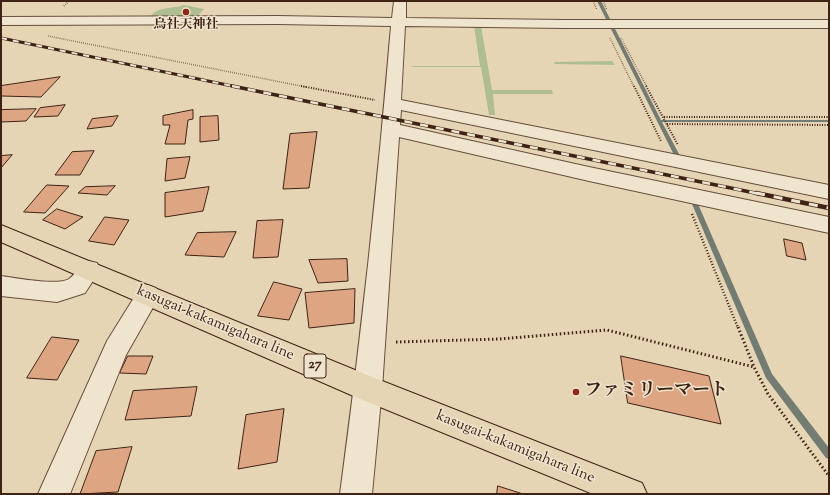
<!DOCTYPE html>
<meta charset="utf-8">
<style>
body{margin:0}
#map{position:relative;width:830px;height:495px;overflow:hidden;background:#e6d5b4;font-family:"Sorts Mill Goudy",serif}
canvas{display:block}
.frame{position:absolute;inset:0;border:2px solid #3e2215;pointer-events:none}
</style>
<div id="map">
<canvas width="830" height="495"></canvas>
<div class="frame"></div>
</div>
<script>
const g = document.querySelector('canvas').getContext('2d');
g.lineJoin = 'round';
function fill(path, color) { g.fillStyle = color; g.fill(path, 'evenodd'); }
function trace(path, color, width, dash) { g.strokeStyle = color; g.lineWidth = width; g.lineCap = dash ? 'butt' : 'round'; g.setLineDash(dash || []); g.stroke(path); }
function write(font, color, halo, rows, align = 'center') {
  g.font = font + ' "Sorts Mill Goudy","Noto Serif JP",serif'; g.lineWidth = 3; g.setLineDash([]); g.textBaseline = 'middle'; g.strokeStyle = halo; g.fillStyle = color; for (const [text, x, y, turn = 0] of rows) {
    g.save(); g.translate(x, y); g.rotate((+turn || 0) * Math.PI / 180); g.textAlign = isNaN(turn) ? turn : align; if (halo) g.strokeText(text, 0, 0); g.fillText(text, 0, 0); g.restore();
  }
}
fill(new Path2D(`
 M184 5 204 9 196 18 153 19 155 16H151C158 6 174 9 184 5Z
 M474 26H481L492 90H552L553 94H493L495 115H489L481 67H411L413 66H480Z
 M612 61 615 65 555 64 554 62Z`), '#afbe91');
fill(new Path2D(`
 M597 1H601L661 120H829V122H662L679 154 676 156 674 155Z
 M695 202 698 204 772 374 829 448V459L826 458 766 378 692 204Z`), '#737c72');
const building = new Path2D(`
 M60 77 41 97 1 96V86Z
 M65 105 58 116 34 117 40 108Z
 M36 109 26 121 1 122V110Z
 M193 110V119L188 120 185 144H165L170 125H163V116Z
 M118 116 112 126 87 129 92 119Z
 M218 116 219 140 200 142V117Z
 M317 132 309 188 283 189 290 134Z
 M94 151 80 175H55L72 152Z
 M12 155 1 168V156Z
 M190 157 185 178 165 181 167 159Z
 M47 185 69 186 45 213 24 212Z
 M115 186 107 195 78 193 85 187Z
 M209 187 203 211 165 217V193Z
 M57 209 83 217 65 229 43 220Z
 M105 217 129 220 114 245 89 241Z
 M283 220 278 257 253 258 257 221Z
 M236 232 224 257 185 255 197 233Z
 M784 239 802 243 806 260 787 256Z
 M347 259 348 281 318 283 309 260Z
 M274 282 302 289 289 320 258 316Z
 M355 289 354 323 309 328 305 293Z
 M52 337 79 340 57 380 27 378Z
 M128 356H153L146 374 120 373Z
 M621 356 709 376 721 424 628 403Z
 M197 387 191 416 125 420 133 391Z
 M284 409 277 462 238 469 246 415Z
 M132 447 118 492 80 494 96 451Z
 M498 486 523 494H497Z`);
fill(building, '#dea583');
trace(building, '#3e2215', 1);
const minor = new Path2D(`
 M394 1H406V18L564 20H829V28H564L405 26 401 100 829 185V199L401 110 400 125 589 167 829 217V233L589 181 399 137 382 389 372 494H340C361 338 378 182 391 26L278 24 1 25V17L278 16 392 18Z
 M89 261 97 263 100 270 85 293 57 302 1 296V276C16 278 57 286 69 279 78 273 75 265 89 261Z
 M148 285 156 288 160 295 126 355 70 494H38L107 341 140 288Z`);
const major = new Path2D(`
 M1 225 372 377 642 483 647 494H593L358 398 1 242Z`);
trace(minor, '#684f3d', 2);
trace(major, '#3e2215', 2);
trace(new Path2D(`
 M593 1 597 10
 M603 1 607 10
 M64 6 69 1
 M48 36 306 87
 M610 38 634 87
 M621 38 647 87`), '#3e2215', 1.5, [0.5, 1.5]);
trace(new Path2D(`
 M301 86 375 100
 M634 86 661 141
 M646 86 678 145
 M664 117H829
 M667 124 829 125`), '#3e2215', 2, [1, 1.5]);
trace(new Path2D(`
 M692 214 738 328`), '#3e2215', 2.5, [1, 2]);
trace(new Path2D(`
 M738 327 754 367 768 394 829 476
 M396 342 499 339 607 330 754 367`), '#3e2215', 3, [1.5, 2.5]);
fill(minor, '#efe4ce');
fill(major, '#e6d5b4');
const railFar2 = new Path2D(`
 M1 38 237 87`);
const railFar1 = new Path2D(`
 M232 86 760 194`);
const rail = new Path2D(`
 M756 193 829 208`);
trace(railFar2, '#3e2215', 3);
trace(railFar1, '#3e2215', 3.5);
trace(rail, '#3e2215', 4.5);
trace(railFar2, '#efe4ce', 2, [6]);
trace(railFar1, '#efe4ce', 2.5, [8]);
trace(rail, '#efe4ce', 3, [9]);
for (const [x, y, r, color] of [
 [186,12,4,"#8f2418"],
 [576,392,4,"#8f2418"]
]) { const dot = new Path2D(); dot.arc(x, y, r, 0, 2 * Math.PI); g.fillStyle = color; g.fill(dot); trace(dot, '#efe4ce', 1.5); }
write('bold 13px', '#3e2215', '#efe4ce', [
 ["烏社天神社",186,26]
]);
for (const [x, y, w] of [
 [315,366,22]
]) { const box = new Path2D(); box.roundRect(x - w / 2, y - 12, w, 24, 3); g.fillStyle = '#efe4ce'; g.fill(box); trace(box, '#3e2215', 1); }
write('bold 14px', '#3e2215', null, [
 ["27",315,366]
]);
write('15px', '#3e2215', '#efe4ce', [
 ["kasugai-kakamigahara line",215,324,23],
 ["kasugai-kakamigahara line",515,448,22]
]);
write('bold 18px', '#3e2215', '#efe4ce', [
 ["ファミリーマート",584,392]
], 'left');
</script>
